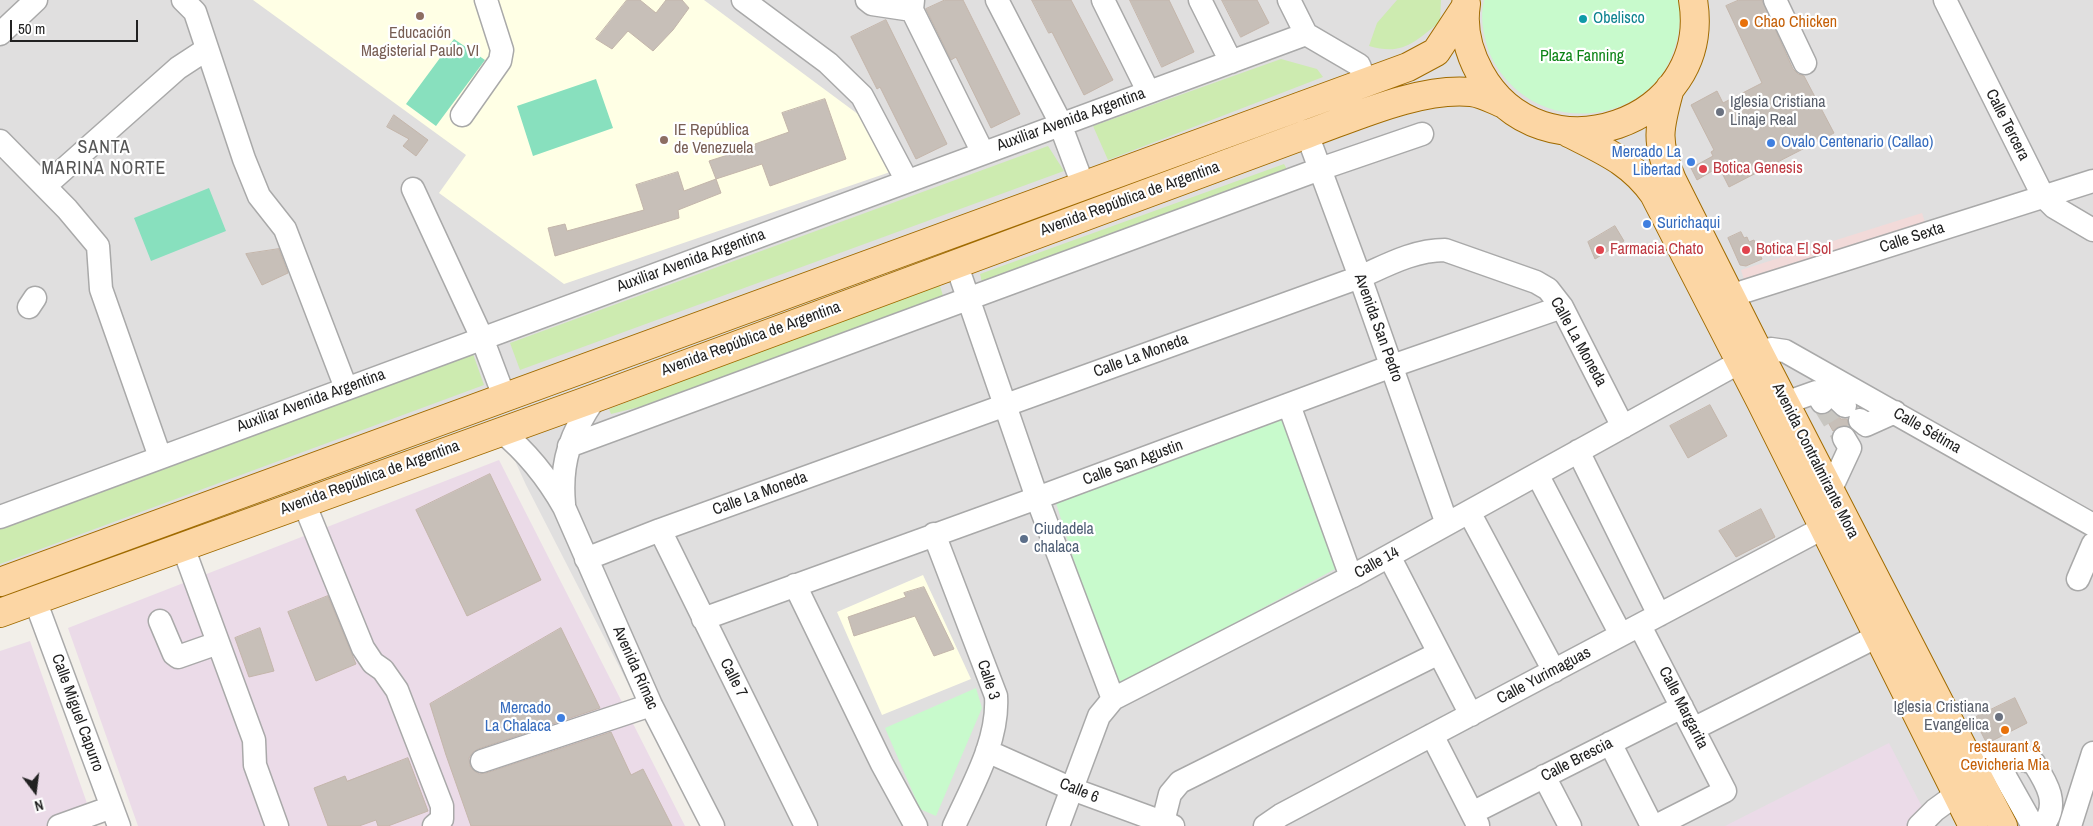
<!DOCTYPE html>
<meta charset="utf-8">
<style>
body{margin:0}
#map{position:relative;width:2093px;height:826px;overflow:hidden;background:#f2efe9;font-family:"Archivo Narrow",sans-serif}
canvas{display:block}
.north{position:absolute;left:10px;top:766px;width:50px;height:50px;-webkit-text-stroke:4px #fff;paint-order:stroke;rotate:165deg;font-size:14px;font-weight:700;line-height:20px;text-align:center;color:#222}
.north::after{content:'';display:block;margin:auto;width:18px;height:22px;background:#222;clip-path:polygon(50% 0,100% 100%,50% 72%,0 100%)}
.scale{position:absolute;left:10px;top:20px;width:128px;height:22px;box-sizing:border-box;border:2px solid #222;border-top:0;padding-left:6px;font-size:15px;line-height:18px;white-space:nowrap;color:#222;-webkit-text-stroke:4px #fff;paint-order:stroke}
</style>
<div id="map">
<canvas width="2093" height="826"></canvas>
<div class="north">N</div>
<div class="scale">50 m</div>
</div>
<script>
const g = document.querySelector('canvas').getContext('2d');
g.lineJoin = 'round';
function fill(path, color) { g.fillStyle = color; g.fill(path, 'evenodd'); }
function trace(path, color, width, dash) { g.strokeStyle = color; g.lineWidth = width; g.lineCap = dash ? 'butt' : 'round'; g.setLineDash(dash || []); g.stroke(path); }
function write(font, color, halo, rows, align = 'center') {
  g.font = font + ' "Archivo Narrow",sans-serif'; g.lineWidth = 4.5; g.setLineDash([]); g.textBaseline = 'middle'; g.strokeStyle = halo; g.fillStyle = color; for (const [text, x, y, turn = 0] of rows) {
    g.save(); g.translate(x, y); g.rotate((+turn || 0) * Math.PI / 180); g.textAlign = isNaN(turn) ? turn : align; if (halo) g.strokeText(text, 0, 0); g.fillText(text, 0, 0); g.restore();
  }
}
fill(new Path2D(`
 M0 0H2093V826H701L526 485 496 419 0 597Z`), '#e0dfdf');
fill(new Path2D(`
 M1922 213 1931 242 1750 299 1741 270Z`), '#f2dad9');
fill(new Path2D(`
 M499 460 685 826H138L68 628Z
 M30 641 95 826H0V651Z
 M1889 743 1932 826H1725Z`), '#ebdbe8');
fill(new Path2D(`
 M253 0H704L874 126 896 170 564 284 439 193 466 155Z
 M923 575 971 679 882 715 837 612Z`), '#ffffe5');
fill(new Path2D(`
 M1397 0H1441L1440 22C1414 42 1403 56 1369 46L1377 23Z
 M1281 59 1317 69 1323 77 1108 160 1093 126Z
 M1048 146 1064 171 520 370 510 343Z
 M1284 164 1290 175 983 286 980 274Z
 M939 283 945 302 691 394 611 414 609 409Z
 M472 351 484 385 0 564V526Z`), '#cdebb0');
fill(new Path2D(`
 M1484 0H1679C1682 23 1678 45 1667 66 1638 118 1563 129 1518 91 1505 80 1494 66 1488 49 1483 33 1480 16 1484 0Z
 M1281 418 1337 568 1114 688 1056 503Z
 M976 688 982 708 936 816 920 809 885 728Z`), '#c8facc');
fill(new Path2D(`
 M454 39 485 60 436 126 406 104Z
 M596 79 613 128 533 156 517 106Z
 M209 188 226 231 151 261 134 218Z`), '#88e0be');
const building = new Path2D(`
 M627 0H640L656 13 666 0H682L689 8 673 30 653 51 628 31 612 49 596 39Z
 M945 0H963L1020 114 991 128 956 57 951 60 926 9Z
 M1032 0H1071L1113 80 1084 95 1052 32 1049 33Z
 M1130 0H1169L1194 52 1162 67Z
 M1222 0H1257L1269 23 1241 37Z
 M1739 0H1762L1793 69 1798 74 1804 76 1834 133 1729 187 1719 167 1697 180 1691 168 1713 156 1711 152 1714 150 1691 105 1717 91 1723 103 1762 83 1726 6Z
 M886 20 947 144 916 159 880 87 877 89 851 37Z
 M825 99 846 159 770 186 762 164 716 179 709 161 756 146 755 144 789 132 782 113Z
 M394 115 428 140 416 156 403 146 409 139 387 127Z
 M678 172 684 191 716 179 721 193 678 210 679 218 555 256 548 228 565 224 567 231 644 210 636 185Z
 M1615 226 1624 241 1595 259 1588 242Z
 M1741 232 1744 238 1747 237 1749 242 1754 240 1762 259 1746 266 1740 265 1728 238Z
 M279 249 288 273 262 285 246 254Z
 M1710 405 1727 436 1688 458 1670 426Z
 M1831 411 1841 419H1847L1849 426 1838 427 1833 431 1824 415Z
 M490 474 541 580 467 616 416 510Z
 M1761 509 1775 537 1736 557 1719 531Z
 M924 587 954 649 934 656 915 616 854 636 848 617 906 597 904 593Z
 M328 596 356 664 316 681 288 612Z
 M260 628 274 671 249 677 235 638Z
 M561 628 600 708 478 749 473 752 469 758 470 766 473 770 479 774 486 773 611 732 631 775 643 769 672 826H471L446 755 430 704Z
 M2015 698 2027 723 1990 742H1986L1974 718Z
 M408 758 428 811 388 826H378L376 820 359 826H328L314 788 345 776 347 781Z`);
fill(building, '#c7bfb8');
trace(building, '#c4b6ab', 1);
trace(new Path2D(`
 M1822 402 1844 438`), '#c8c6c1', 22, [22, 11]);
const minor = new Path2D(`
 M183 0 195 12 244 159 259 196 285 229 346 388
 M743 0 828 63 862 96 907 181
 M867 0 872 4 912 10
 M913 0 912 10 983 153
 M997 0 1057 116 1083 185
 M1103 0 1148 91
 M1200 0 1231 62
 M1289 0 1306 34
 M1775 0 1805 63
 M1945 0 2043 196 2054 207 2093 230
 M0 34 36 0
 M462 115 500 61 502 50 486 0
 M1307 134 1360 277 1447 524
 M0 141 67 209 98 246 101 289 160 457
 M45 186 178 68 207 49
 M413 189 482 338 505 399
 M956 263 1037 498 1113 699
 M1730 296 2093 181
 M29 307 35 298
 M1826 388 1845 406
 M1785 403 1816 392 1822 402
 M1289 405 1351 577
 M1860 420 1866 425 1895 412
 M501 431C528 453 547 477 564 507L651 705 713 826
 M569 446 1320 169 1422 134
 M1578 451 1659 615
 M1537 474 1621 635
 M1830 491 1850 448 1844 438
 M304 503 363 648 373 663 383 670 397 690 442 806V819L434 826
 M564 504C560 461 571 433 595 398
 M1469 512 1554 671
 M0 517 1306 34 1359 65 1366 83
 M660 530 806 826
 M934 534 996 696C999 741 972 786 954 826
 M183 547 254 740 255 765 277 826
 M1389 556 1471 715
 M586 559 660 530 1360 277C1387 265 1414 250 1445 250L1536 282 1548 289 1562 307 1623 427
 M2078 579 2093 544
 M795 585 882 764 916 826
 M35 600 119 826
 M703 619 1037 498 1392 366 1562 307
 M160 621 174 654 178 657 218 643
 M1640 626 1725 791 1656 826
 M1693 729 1878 636
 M1432 735 1478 825
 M1610 743 1652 826
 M987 751 1072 789 1173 826
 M1966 754 2008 756 2034 763C2046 782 2061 805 2042 826
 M1993 755 2033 826
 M482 761 651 705
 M1544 776 1570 826
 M1472 813 1682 707
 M59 826 112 807
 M1058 826 1099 716 1113 699 1351 577 1740 362 1771 349 1785 351 2093 525
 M1162 826 1170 794 1180 782 1439 653
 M1265 826 1281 815 1823 528
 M1919 826 1935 810 1957 794
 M2070 826 2093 753`);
const major = new Path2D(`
 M1466 4C1462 28 1469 53 1480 73 1541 183 1714 124 1693 0
 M1670 88C1659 128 1655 141 1672 180L1759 353 2003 826
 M1567 132C1602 150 1631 161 1654 194L1761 402 1973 826
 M0 582 1408 67 1436 52 1465 8
 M0 613 595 398 1307 134C1355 117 1420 87 1471 92 1482 93 1494 100 1504 104`);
trace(minor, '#a9a9a9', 25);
trace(major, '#a06b00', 30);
trace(minor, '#fff', 22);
trace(major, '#fcd6a4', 28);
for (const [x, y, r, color] of [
 [420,16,5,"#8d6e63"],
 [1583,19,5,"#0f9aa8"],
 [1744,23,5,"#e8710a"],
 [1720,112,5,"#6b7280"],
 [664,140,5,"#8d6e63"],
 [1771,143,5,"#3f7fe0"],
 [1691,162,5,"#3f7fe0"],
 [1703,169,5,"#e0444e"],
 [1647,224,5,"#3f7fe0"],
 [1600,250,5,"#e0444e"],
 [1746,250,5,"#e0444e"],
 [1024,539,5,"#5c6f8a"],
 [1999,717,5,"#6b7280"],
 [561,718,5,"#3f7fe0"],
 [2005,730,5,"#e8710a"]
]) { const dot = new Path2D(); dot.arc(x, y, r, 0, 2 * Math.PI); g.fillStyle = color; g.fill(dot); trace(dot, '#fff', 2); }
write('16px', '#0d838f', '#fff', [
 ["Obelisco",1593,19]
], 'left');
write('16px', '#c56008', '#fff', [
 ["Chao Chicken",1754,23],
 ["restaurant &",2005,748,"center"],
 ["Cevicheria Mia",2005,766,"center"]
], 'left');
write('16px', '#785e54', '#fff', [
 ["Educación",420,34],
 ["Magisterial Paulo VI",420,52],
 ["IE República",674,131,"left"],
 ["de Venezuela",674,149,"left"]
]);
write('16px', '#0c8416', '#fff', [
 ["Plaza Fanning",1582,57]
]);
write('16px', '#5b616d', '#fff', [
 ["Iglesia Cristiana",1730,103],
 ["Linaje Real",1730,121],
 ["Iglesia Cristiana",1989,708,"right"],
 ["Evangelica",1989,726,"right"]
], 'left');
write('16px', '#222', '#fff', [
 ["Auxiliar Avenida Argentina",1071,120,-20],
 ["Calle Tercera",2007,125,63],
 ["Avenida República de Argentina",1130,199,-20],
 ["Calle Sexta",1912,238,-18],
 ["Auxiliar Avenida Argentina",691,261,-20],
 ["Avenida San Pedro",1378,328,70],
 ["Avenida República de Argentina",751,339,-20],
 ["Calle La Moneda",1578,342,61],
 ["Calle La Moneda",1141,356,-20],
 ["Auxiliar Avenida Argentina",311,401,-20],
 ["Calle Sétima",1927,431,30],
 ["Avenida Contralmirante Mora",1815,461,63],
 ["Calle San Agustin",1133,463,-20],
 ["Avenida República de Argentina",370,478,-20],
 ["Calle La Moneda",760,494,-20],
 ["Calle 14",1377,563,-29],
 ["Avenida Rímac",635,668,66],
 ["Calle Yurimaguas",1544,676,-28],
 ["Calle 7",733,678,63],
 ["Calle 3",988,680,72],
 ["Calle Margarita",1683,708,63],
 ["Calle Miguel Capurro",77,713,70],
 ["Calle Brescia",1577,760,-27],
 ["Calle 6",1079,791,22]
]);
write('16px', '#366cbe', '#fff', [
 ["Ovalo Centenario (Callao)",1781,143],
 ["Mercado La",1681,153,"right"],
 ["Libertad",1681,171,"right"],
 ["Surichaqui",1657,224],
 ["Mercado",551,709,"right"],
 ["La Chalaca",551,727,"right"]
], 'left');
write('16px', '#be3a42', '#fff', [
 ["Botica Genesis",1713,169],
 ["Farmacia Chato",1610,250],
 ["Botica El Sol",1756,250]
], 'left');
write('16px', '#4e5e75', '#fff', [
 ["Ciudadela",1034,530],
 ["chalaca",1034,548]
], 'left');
g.letterSpacing = '1px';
write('18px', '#555', '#fff', [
 ["SANTA",104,148],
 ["MARINA NORTE",104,169]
]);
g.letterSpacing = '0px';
</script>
